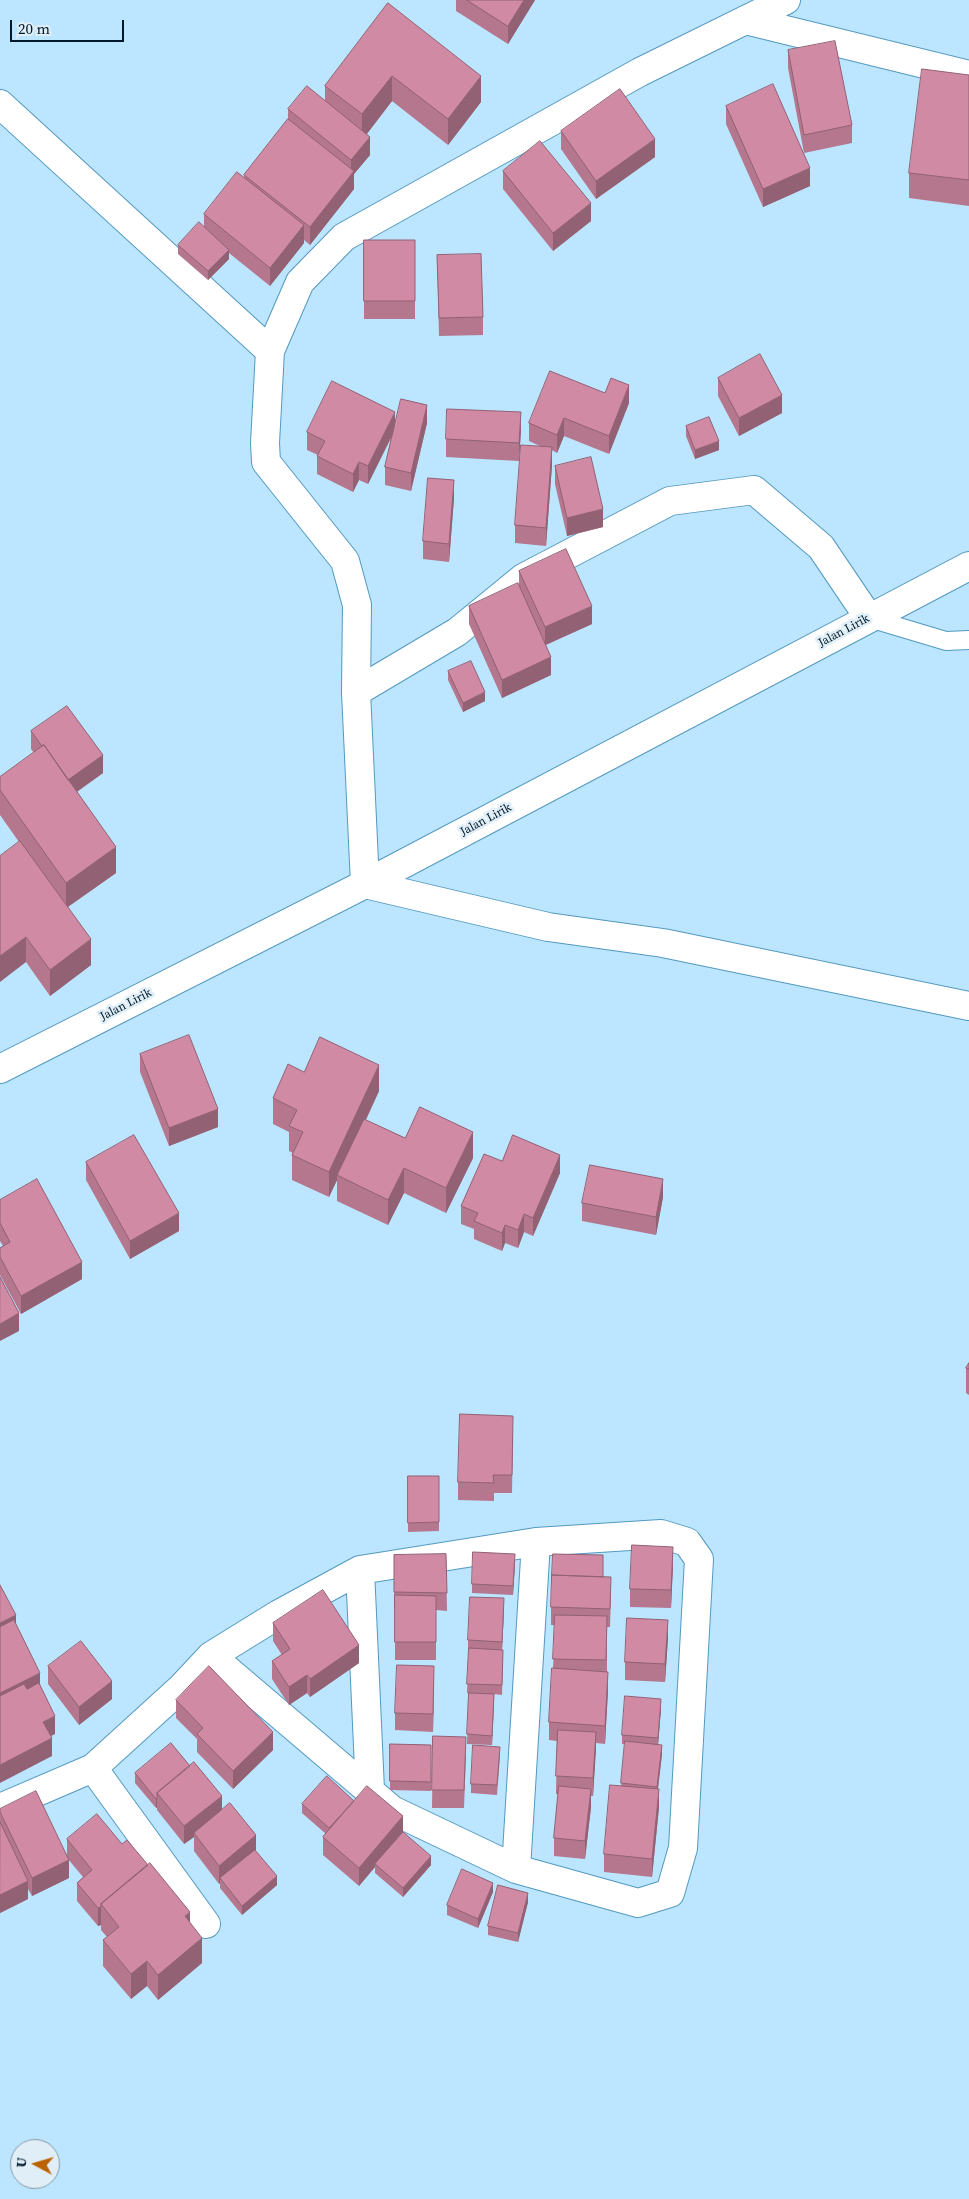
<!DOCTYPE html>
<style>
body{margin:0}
#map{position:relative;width:969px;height:2199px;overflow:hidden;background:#bce5ff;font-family:"Source Serif 4",serif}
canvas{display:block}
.north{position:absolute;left:10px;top:2139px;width:50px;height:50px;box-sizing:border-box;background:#e0eef7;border:1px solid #8699a5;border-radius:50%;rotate:276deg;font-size:14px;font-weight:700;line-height:20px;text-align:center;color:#001929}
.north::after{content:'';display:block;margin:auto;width:18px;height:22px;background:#bb6200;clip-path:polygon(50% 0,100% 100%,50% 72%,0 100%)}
.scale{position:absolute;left:10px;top:20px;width:114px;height:22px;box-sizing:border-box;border:2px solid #001929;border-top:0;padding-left:6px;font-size:15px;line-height:18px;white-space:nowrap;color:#001929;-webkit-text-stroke:4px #e0eef7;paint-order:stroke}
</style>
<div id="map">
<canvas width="969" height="2199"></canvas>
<div class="north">U</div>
<div class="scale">20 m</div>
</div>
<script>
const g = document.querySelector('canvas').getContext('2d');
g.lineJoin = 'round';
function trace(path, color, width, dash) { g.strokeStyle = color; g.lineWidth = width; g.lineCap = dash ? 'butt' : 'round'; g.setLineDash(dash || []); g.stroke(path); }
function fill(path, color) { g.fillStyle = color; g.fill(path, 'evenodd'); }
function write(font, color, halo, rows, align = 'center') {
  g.font = font + ' "Source Serif 4",serif'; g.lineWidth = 5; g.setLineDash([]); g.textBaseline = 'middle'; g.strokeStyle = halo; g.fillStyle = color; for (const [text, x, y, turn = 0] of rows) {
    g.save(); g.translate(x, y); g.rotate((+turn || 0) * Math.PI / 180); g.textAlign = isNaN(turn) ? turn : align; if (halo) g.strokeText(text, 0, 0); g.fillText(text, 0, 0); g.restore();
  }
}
const service = new Path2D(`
 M869 618 946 641 969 640`);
const minor = new Path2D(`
 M786 0 640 72 344 237 300 282 270 351 265 443 266 462 345 561 357 605 356 692 365 884 548 927 663 943 969 1006
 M745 20 969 75
 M0 104 270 351
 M356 692 457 632 523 578 670 501 754 490 821 547 869 618
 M360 1570 370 1790
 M93 1768 206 1924
 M0 1808 93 1768 182 1687 211 1656 279 1614 360 1570 536 1542 661 1534 687 1542 699 1559 683 1848 670 1893 638 1903 516 1869 392 1810 211 1656
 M516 1869 536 1542`);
const secondary = new Path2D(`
 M0 1069 365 884 969 566`);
trace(service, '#5399c1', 20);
trace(minor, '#5399c1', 30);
trace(secondary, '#5399c1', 30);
trace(service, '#fff', 18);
trace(minor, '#fff', 28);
trace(secondary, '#fff', 28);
fill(new Path2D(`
 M456 0H535L508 44 456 11Z
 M388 3 481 102 448 145 392 101 367 134 370 155 354 174V189L310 245 304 240V243L270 286 229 253V259L208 280 178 254V245L204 226V214L244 177V175L288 119V109L325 100V86Z
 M788 50 852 125V143L804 153 788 68Z
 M969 75V206L909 198V173Z
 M726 106 810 186 763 207 726 124Z
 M561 131 655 157 596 199 561 149Z
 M503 171 591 221 553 251 503 189Z
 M364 240H415V319H364Z
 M437 255 483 317V335L439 336Z
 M718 378 782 413 739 436 718 396Z
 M605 393 629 403 609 454 564 436 557 453 552 450V465L546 546 515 543V525L542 447 529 441V423Z
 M427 423 411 491 385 485V467L392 435 368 484 359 480 353 492 317 474V456L318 455 307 450V432Z
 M686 426 719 450 695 459 686 436Z
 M521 430 519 461 446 457V439Z
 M555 466 603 527 567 536 555 484Z
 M454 498 449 562 423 559V541Z
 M519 571 592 624 546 645 551 675 502 698 469 624V606L519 586Z
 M448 671 485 701 463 712 448 680Z
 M31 731 103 773 77 792 116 873 68 907 91 965 50 996 26 962 19 842 0 815V777L34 753 31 749Z
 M140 1054 218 1127 169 1146 140 1072Z
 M304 1072 379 1091 366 1120 405 1138 473 1158 446 1213 404 1193 388 1225 337 1201V1180L329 1197 292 1180V1155L293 1153 289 1151V1132L273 1124V1098Z
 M502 1161 560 1173 533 1236 524 1232 518 1248 505 1243 502 1251 474 1239V1229L461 1224V1206Z
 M86 1162 179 1231 130 1259 86 1180Z
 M663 1197 656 1235 582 1221V1203Z
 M0 1200 82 1279 21 1314 0 1275V1248L3 1246 0 1241Z
 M969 1363V1395L966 1393V1368Z
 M513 1434 512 1493H494V1501L458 1500V1482Z
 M408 1476H439V1531L408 1532Z
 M446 1554 447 1611 436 1610V1660H395V1610H394V1555Z
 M515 1563 513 1595 472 1593V1584Z
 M673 1565 671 1608 630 1607V1589Z
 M603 1577 611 1595 610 1627H607V1672L608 1690 605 1744 596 1743 593 1796H591V1807L585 1859 554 1856V1838L558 1794H556L557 1741 549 1740V1722L553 1668 555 1625H551V1607Z
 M504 1608 502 1650 503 1659 502 1695 494 1694 492 1745 467 1744 469 1693H467L469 1650H468V1640Z
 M273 1623 359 1663 310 1697 307 1693 289 1705 272 1679V1661L282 1655 273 1641Z
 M668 1638 665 1682 625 1680V1662Z
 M48 1666 112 1699 79 1725 48 1684Z
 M434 1684 433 1732 395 1730V1713Z
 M176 1700 273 1750 233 1789 197 1752V1739L176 1718Z
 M661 1708 658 1744 662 1754 658 1789 659 1807 652 1877 604 1872V1854L621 1786 625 1744H622V1735Z
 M433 1736 466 1755 464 1808H432Z
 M390 1744 431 1745V1791L390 1790Z
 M500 1756 497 1795 471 1793V1784Z
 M135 1773 222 1810 256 1851 277 1885 242 1915 220 1888V1883L219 1884 194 1851V1837L184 1844 157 1810V1807L156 1808 135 1783Z
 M354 1801 403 1833 431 1865 403 1897 375 1873V1867L359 1886 323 1855V1837L326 1834 302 1813V1804Z
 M0 1809 67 1856V1839L122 1844 190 1923 202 1963 158 2000 147 1986 131 1999 103 1966V1940L107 1937 101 1930V1925L98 1926 77 1901V1883L83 1877 68 1859 69 1878 32 1896 28 1889V1899L0 1913Z
 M493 1892 478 1928 447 1915V1905Z
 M528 1902 518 1942 488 1935V1926Z`), '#b4778d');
fill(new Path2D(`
 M524 0H535L508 44V26Z
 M392 76V101L362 140V114Z
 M481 76V102L448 145V119Z
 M370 137V155L354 174V189L310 245V227L351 175V160Z
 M655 139V157L596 199V181Z
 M810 168V186L763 207V189Z
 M591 203V221L553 251V233Z
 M304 225V243L270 286V268Z
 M229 250V259L208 280V271Z
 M629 385V403L609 454V436Z
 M782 395V413L739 436V418Z
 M427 405V423L411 491V473Z
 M395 412V430L368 484V466Z
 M521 412V430L519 461V443Z
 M564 418V436L557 453V435Z
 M719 441V450L695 459V450Z
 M552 447V465L546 546V528Z
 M359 462V480L353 492V474Z
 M454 480V498L449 562V544Z
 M603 509V527L567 536V518Z
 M592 606V624L545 645V627Z
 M551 657V675L502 698V680Z
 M485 692V701L463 712V703Z
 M103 755V773L66 799V781Z
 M116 847V873L66 908V883Z
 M26 937V962L0 982V956Z
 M91 939V965L50 996V970Z
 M379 1065V1091L339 1176 337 1175V1180L329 1197V1172Z
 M218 1109V1127L169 1146V1128Z
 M473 1132V1158L446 1213V1188Z
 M560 1155V1173L533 1236V1218Z
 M404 1168V1193L388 1225V1200Z
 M663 1179V1197L656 1235V1217Z
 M179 1213V1231L130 1259V1241Z
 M524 1214V1232L518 1248V1230Z
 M505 1225V1243L502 1251V1233Z
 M82 1262V1279L21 1314V1296Z
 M19 1313V1331L0 1341V1324Z
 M673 1547V1565L671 1608V1590Z
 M515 1554V1563L513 1595V1586Z
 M504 1598V1608L502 1651V1642Z
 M16 1615V1633L0 1641V1623Z
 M668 1620V1638L665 1682V1664Z
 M359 1645V1663L310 1697V1679Z
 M434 1666V1684L433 1732V1714Z
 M608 1672V1690L605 1744V1726Z
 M40 1673V1691L0 1711V1693Z
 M307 1675V1693L289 1705V1687Z
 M112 1681V1699L79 1725V1707Z
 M494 1694V1703L492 1745V1736Z
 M661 1699V1708L658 1747V1738Z
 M55 1716V1734L43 1740V1722Z
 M273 1732V1750L233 1789V1771Z
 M596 1732V1750L593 1796V1778Z
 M52 1738V1756L0 1783V1765Z
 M662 1745V1754L657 1796V1787Z
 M591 1789V1807L585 1859V1841Z
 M659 1789V1807L652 1877V1859Z
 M222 1796V1814L194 1833V1837L184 1844V1826Z
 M157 1798V1807L156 1808V1799Z
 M403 1816V1834L375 1864V1867L359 1886V1868Z
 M256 1835V1853L220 1878V1883L219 1884V1866Z
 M431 1856V1865L403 1897V1888Z
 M69 1860V1878L32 1896V1878Z
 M277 1876V1885L242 1915V1906Z
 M28 1881V1899L0 1913V1895Z
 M493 1883V1892L478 1928V1919Z
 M528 1893V1902L518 1942V1933Z
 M101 1907V1925L98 1926V1908Z
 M190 1912V1937L185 1916Z
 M202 1938V1963L158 2000V1975Z
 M147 1961V1986L131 1999V1974Z`), '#926173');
const building = new Path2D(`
 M467 0H524L508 26Z
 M388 3 481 76 448 119 392 76 362 114 325 86Z
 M835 41 852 125 804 135 788 50Z
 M922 69 969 75V180L909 173Z
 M773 84 810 168 763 189 726 106Z
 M307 86 370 137 351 160 288 109Z
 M620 89 655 139 596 181 561 131Z
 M288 119 354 171 310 227 244 175Z
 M540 141 591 203 553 233 503 171Z
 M237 172 304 225 270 268 204 214Z
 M199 222 229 250 208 271 178 245Z
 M364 240H415V301H364Z
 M481 254 483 317 439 318 437 255Z
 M760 354 782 395 739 418 718 378Z
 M550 371 605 393 611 378 629 385 609 436 564 418 557 435 529 423Z
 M332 381 395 412 368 466 359 462 353 474 317 456 325 441 307 432Z
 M401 399 427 405 411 473 385 467Z
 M447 409 521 412 519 443 446 439Z
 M709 417 719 441 695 450 686 426Z
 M521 445 552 447 546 528 515 525Z
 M591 457 603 509 567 518 555 466Z
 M428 478 454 480 449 544 423 541Z
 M566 549 592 606 545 627 519 571Z
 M518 583 551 657 502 680 469 606Z
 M471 661 485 692 463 703 448 671Z
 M67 706 103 755 68 780 44 745 42 746 31 731Z
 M44 745 116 847 66 883 0 790V777Z
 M20 841 91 939 50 970 26 937 0 956V856Z
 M189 1035 218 1109 169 1128 140 1054Z
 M320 1037 379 1065 329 1172 292 1155 303 1132 289 1126 297 1110 273 1098 288 1064 304 1072Z
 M420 1107 473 1132 446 1188 404 1168 388 1200 337 1175 364 1119 405 1138Z
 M134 1135 179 1213 130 1241 86 1162Z
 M513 1135 560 1155 533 1218 524 1214 518 1230 505 1225 502 1233 474 1221 478 1213 461 1206 484 1154 502 1161Z
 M590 1165 663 1179 656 1217 582 1203Z
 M37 1179 82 1262 21 1296 0 1257V1248L10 1242 0 1223V1200Z
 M0 1277 19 1313 0 1324Z
 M969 1363V1369L966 1368Z
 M460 1414 513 1416 512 1475H493L494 1483 458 1482Z
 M408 1476H439V1522L408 1523Z
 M632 1545 673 1547 671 1590 630 1589Z
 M473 1552 515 1554 513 1586 472 1584Z
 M446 1554 447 1593 394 1592V1555Z
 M553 1554 603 1555V1577L552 1575Z
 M552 1575 611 1577 610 1609 551 1607Z
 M0 1585 16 1615 0 1623Z
 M323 1590 359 1645 310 1679 307 1675 289 1687 272 1661 290 1649 273 1623Z
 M395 1595 436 1596V1642H395Z
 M470 1597 504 1598 502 1642 468 1640Z
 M555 1615 607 1616 606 1660 553 1659Z
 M627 1618 668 1620 665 1664 625 1662Z
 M14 1620 40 1673 0 1693V1627Z
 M81 1641 112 1681 79 1707 48 1666Z
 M469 1648 503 1650 502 1685 467 1684Z
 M397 1665 434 1666 433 1714 395 1713Z
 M209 1666 273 1732 233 1771 197 1734 203 1728 176 1700Z
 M552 1668 608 1672 605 1726 549 1722Z
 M39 1683 55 1716 43 1722 52 1738 0 1765V1696L24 1684 27 1689Z
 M469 1693 494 1694 492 1736 467 1734Z
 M625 1696 661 1699 658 1738 622 1735Z
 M558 1730 596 1732 593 1778 556 1776Z
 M433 1736 466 1737 464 1790H432Z
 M625 1741 662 1745 657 1787 621 1783Z
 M171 1743 190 1766 157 1793V1798L156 1799 135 1773Z
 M390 1744 431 1745V1782L390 1781Z
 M473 1745 500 1747 497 1785 471 1784Z
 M194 1762 222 1796 184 1826 157 1793Z
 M327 1776 354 1801 329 1828 302 1804Z
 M610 1785 659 1789 652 1859 604 1854Z
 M367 1786 403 1816 359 1868 323 1837Z
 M559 1786 591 1789 585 1841 554 1838Z
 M36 1791 69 1860 32 1878 0 1812V1809Z
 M230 1803 256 1835 219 1866 194 1833Z
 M97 1814 122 1844 127 1840 148 1865 101 1904V1907L98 1908 77 1883 92 1870 67 1839Z
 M0 1822 28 1881 0 1895Z
 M403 1832 431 1856 403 1888 375 1864Z
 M255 1850 277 1876 242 1906 220 1878Z
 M150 1863 190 1912 185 1916 202 1938 158 1975 147 1961 131 1974 103 1940 119 1927 101 1904Z
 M462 1869 493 1883 478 1919 447 1905Z
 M498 1885 528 1893 518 1933 488 1926Z`);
fill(building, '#d18aa4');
trace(building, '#926173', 1);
write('12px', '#001929', '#e0eef7', [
 ["Jalan Lirik",844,631,-28],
 ["Jalan Lirik",486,820,-28],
 ["Jalan Lirik",126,1005,-27]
]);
</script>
